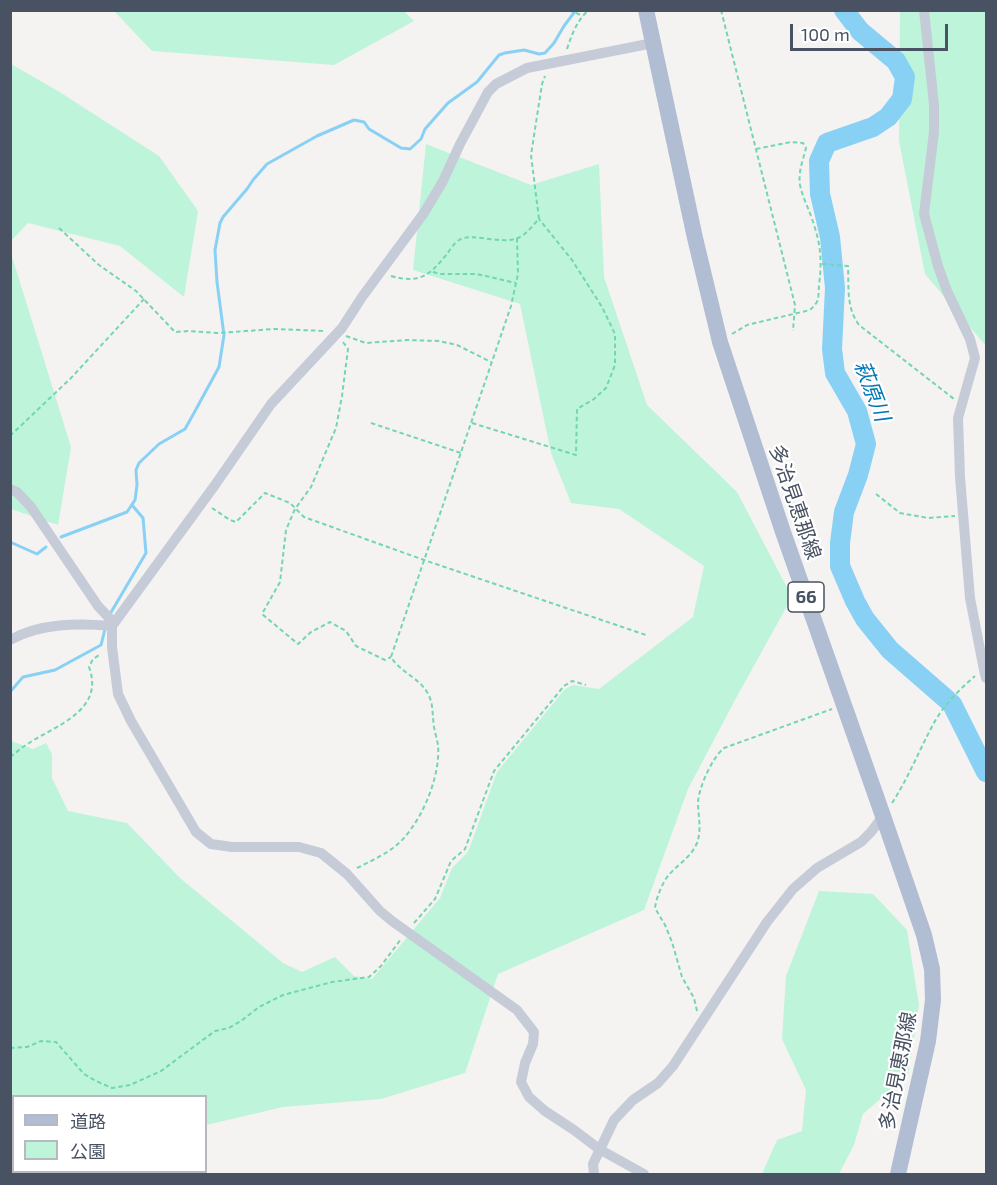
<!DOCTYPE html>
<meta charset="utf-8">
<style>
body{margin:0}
#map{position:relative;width:997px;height:1185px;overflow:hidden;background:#f5f2f2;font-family:"Exo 2","Noto Sans JP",sans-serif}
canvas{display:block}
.frame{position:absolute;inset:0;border:12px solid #485262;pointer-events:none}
.legend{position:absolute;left:12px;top:1095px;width:195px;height:78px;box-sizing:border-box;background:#fff;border:2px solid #b6bac0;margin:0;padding:8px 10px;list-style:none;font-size:18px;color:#485262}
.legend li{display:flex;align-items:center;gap:12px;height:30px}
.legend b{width:30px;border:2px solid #b6bac0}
.scale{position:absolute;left:790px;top:24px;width:158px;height:27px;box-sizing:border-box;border:3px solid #485262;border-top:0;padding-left:8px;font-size:18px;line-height:21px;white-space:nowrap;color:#485262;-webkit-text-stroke:4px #fff;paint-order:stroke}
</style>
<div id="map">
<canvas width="997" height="1185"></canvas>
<div class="frame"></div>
<ul class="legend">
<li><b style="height:8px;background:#b0bdd3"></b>道路</li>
<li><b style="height:16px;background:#bef4da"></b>公園</li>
</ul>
<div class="scale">100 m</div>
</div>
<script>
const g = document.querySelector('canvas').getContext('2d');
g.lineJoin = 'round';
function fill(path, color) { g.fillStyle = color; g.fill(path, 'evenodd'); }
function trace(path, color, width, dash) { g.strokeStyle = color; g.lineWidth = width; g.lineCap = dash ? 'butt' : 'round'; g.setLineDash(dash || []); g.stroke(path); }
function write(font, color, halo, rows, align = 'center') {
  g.font = font + ' "Exo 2","Noto Sans JP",sans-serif'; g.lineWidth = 4.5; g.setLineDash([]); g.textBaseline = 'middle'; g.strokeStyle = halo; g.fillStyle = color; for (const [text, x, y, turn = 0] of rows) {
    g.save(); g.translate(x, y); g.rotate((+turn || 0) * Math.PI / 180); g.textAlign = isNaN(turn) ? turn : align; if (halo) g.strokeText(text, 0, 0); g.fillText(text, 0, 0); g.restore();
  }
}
fill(new Path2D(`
 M403 10 414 21 334 65 152 51 114 11Z
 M900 11H986V346L925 274 899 141Z
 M11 64 58 91 159 156 198 211 184 297 120 246 28 223 11 241Z
 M426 144 531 185 599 164 604 277 647 405 737 492 792 597 735 700 688 789 644 910 498 974 465 1073 381 1099 283 1107 206 1125V1096H14V1172H189L188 1174H11V741L33 749 46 743 52 754V778L68 811 127 823 180 878 283 963 302 972 335 957 354 976 372 979 440 898 452 868 468 852 497 772 565 689 573 685 599 689 693 617 704 566 619 509 571 503 551 453 520 304 413 270Z
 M10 250 71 447 58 525 11 509Z
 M819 891 873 894 907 930 919 1005 908 1075 863 1114 854 1145 839 1174H762L777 1140 802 1131 806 1090 782 1039 786 976Z`), '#bef4da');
trace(new Path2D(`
 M61 537 127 512 135 500 137 485 136 470 139 463 159 444 185 429 194 413 219 367 224 335 217 282 215 250 220 223 223 217 247 189 253 180 267 164 317 136 354 120 364 122 369 129 401 148 410 149 421 139 425 129 448 103 477 82 499 55 505 53 524 50 539 54 545 53 554 43 564 26 576 10
 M10 542 37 554 46 547
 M110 614 146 553 143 518 132 505
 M10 692 23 677 55 670 101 645 105 629`), '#88d1f5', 3);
trace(new Path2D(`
 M844 10 860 31 896 61 905 77 902 99 888 117 873 127 827 143 819 161 820 194 830 237 835 288 832 349 835 373 857 411 866 444 858 475 844 512 840 543V566L855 601 865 619 890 650 952 704 986 772`), '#88d1f5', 20);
trace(new Path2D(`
 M569 10 583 16
 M721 10 795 305 793 331
 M567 49C572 34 577 20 589 10
 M59 228 99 265 136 291 175 332 189 331 217 333 275 329 325 331
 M822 264 848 266C849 288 846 307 859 325L954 399
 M433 272 440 274H477L516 283
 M391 276C420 284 430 275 447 254 450 250 454 243 459 240 471 232 501 245 518 238 526 235 533 225 539 219L531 155 542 84 545 76
 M732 334 747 325 810 310C820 301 818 298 819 285 822 263 821 246 814 225 810 211 803 199 800 185 798 172 803 160 806 148L803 143 791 142 756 149
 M346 336 366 343 407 340 439 341 457 345 491 362
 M343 342 348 349 342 396 336 428 311 487 295 509 286 530 280 582 262 614 298 644 311 632 330 622 346 631 356 646 385 660 391 657
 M371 423 461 453
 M472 423 576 455 577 409 594 399 606 388 615 365V334L602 307 572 260 539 219
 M10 436 71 378 144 299
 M876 494 900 513 928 518 955 516
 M212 508 230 520 236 522 265 493 290 503 304 517 424 560 646 635
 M10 757C17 752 22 747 29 743 57 725 105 710 89 667L93 659 101 654
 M892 803C909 777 920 748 935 721 945 704 960 689 975 676
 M357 868C369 862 382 856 393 848 419 829 441 778 438 745 437 739 435 733 434 727 432 715 434 703 427 692 419 678 400 672 391 657L511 306 518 274 517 238
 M414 923 435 899 451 861 465 849 494 771 564 686 572 681 586 685
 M697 1011 694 998 682 977 672 942 665 925 655 908C656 900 660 889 664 882 672 867 690 860 697 843 702 829 698 816 698 802 699 787 712 758 724 748L832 709
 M10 1048 27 1047 41 1041 56 1042 84 1074 96 1081 112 1088 130 1085 161 1071 215 1031 229 1028 241 1021 259 1007 283 995 332 982 369 977 381 966 401 939`), '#72d6b1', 2, [4.5, 3]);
trace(new Path2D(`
 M924 10 934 105V132L924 214 938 266 947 291 970 339 975 358 958 418 960 477 970 598 984 670 986 678
 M10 489 17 492 31 507 98 606 114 623
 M10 640C40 623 78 623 112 626
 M594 1174 593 1164 614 1120 633 1100 658 1083 673 1066 767 922 793 889 817 868 861 842 871 832 883 816
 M644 1174 599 1149 574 1130 545 1111 529 1097 521 1082 525 1063 533 1044 534 1032 517 1010 392 921 380 911 347 874 321 853 299 847H232L211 844 196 832 131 721 118 694 112 647V626L215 485 271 404 342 328 362 297 424 213 443 181 460 144 488 92 496 84 527 68 653 43`), '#c5ccd8', 10);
trace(new Path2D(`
 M646 10 695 238 720 342 783 532 883 816 924 935 932 969 933 1000 928 1041 898 1174`), '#b0bdd3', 16);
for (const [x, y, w] of [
 [806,597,36]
]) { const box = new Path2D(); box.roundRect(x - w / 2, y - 15, w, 30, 4.5); g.fillStyle = '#fff'; g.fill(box); trace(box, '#485262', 1.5); }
write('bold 18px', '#485262', null, [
 ["66",806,597]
]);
write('20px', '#485262', '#fff', [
 ["多治見恵那線",795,502,71],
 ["多治見恵那線",898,1071,-79]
]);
write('italic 21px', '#0179b4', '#fff', [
 ["萩原川",872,391,69]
]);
</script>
